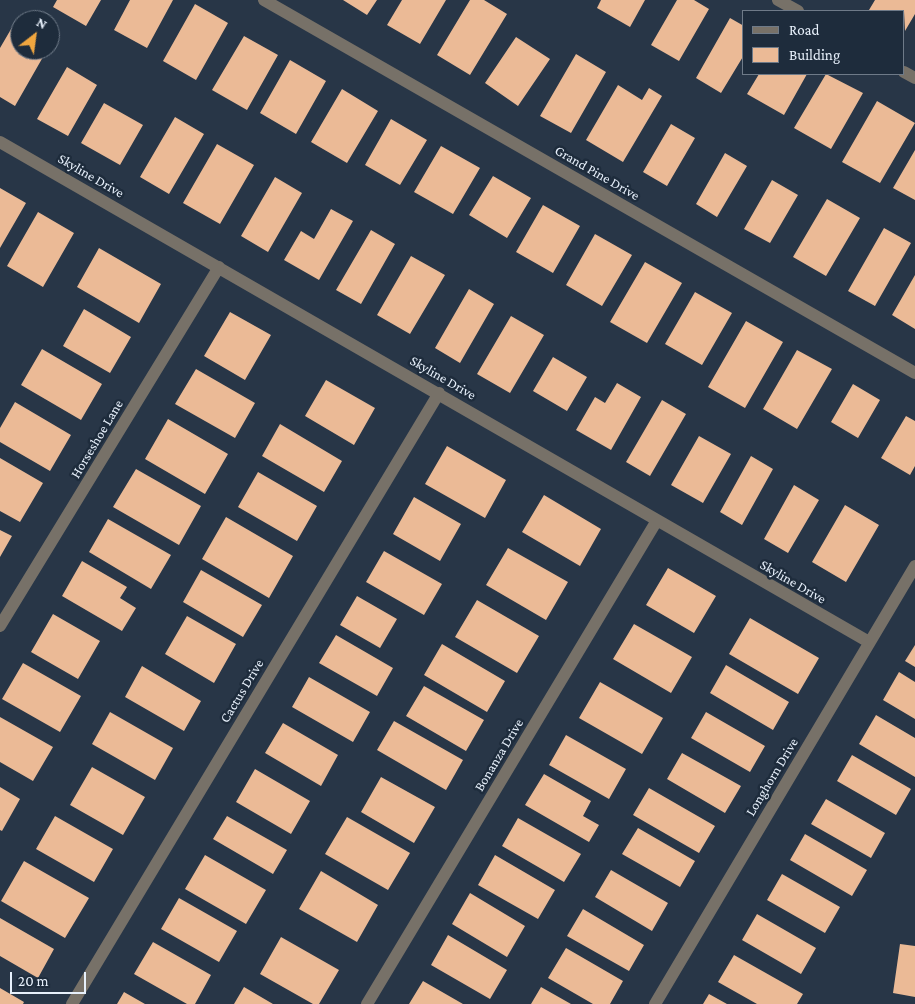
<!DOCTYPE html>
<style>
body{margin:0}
#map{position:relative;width:915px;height:1004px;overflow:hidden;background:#283647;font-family:"Crimson Pro",serif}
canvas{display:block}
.legend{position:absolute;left:742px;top:10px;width:162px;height:65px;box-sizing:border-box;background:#1e2c3c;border:1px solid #6e7a88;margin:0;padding:6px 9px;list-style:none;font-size:15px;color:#e7f0fb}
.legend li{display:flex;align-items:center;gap:10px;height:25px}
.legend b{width:25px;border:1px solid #6e7a88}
.north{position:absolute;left:10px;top:10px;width:50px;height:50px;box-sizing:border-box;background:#1e2c3c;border:1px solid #6e7a88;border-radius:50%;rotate:30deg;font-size:14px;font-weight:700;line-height:20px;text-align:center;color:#e7f0fb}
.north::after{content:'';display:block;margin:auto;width:18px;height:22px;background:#f0a63f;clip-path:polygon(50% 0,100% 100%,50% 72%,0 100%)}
.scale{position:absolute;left:10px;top:972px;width:76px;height:22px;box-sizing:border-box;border:2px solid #e7f0fb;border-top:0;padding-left:6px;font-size:15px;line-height:18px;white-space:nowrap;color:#e7f0fb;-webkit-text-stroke:4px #1e2c3c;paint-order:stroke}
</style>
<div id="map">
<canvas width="915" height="1004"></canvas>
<ul class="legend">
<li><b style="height:6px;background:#777168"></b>Road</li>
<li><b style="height:14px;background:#ebba96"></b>Building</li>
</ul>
<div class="north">N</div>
<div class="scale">20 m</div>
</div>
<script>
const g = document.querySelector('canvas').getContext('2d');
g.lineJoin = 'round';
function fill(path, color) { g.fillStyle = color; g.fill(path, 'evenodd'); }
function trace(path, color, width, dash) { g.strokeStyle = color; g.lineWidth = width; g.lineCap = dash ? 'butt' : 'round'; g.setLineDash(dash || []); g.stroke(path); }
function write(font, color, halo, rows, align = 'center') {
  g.font = font + ' "Crimson Pro",serif'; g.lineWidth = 5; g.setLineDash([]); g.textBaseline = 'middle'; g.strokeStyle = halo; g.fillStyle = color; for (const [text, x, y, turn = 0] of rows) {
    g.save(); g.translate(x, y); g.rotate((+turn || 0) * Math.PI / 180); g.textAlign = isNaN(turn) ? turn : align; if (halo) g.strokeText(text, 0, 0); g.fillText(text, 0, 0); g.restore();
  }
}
fill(new Path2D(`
 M57 0H101L86 26 53 7Z
 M130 0H173L147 48 114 30Z
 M343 0H377L367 15Z
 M402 0H446L420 44 387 25Z
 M470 0H484L507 14 470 75 437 55Z
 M601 0H645L630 27 597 8Z
 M677 0H694L709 9 679 61 651 45Z
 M875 0H915V14L905 31 904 11H871L869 10Z
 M195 4 228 23 196 80 163 61Z
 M730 18 744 26V55L721 93 696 78Z
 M14 24 20 28V50H47L15 106 0 97V48Z
 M244 36 278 55 247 110 212 90Z
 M516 37 550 59 518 106 485 83Z
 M576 54 606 72 571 133 540 116Z
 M290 60 326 81 296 134 260 113Z
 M67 67 97 85 68 136 37 119Z
 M759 74H807L784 115 747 94Z
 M826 74 863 93 831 149 794 128Z
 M618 85 642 100 649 88 662 96 623 162 586 140Z
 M342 89 378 111 347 163 311 142Z
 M877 101 915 123 880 183 842 162Z
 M104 103 143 125 120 165 81 143Z
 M175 117 204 134 169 194 140 177Z
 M391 119 427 140 400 185 365 165Z
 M671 124 695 138 667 186 643 172Z
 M217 144 254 165 220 224 183 203Z
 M441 146 480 168 453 214 414 192Z
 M915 150V200L893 188Z
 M725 153 747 166 717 217 696 204Z
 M493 176 531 198 507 238 469 215Z
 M275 177 302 193 268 252 241 236Z
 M772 180 798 195 770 243 744 229Z
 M0 188 26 203 0 248Z
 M827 199 860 218 826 276 793 257Z
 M543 205 580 226 553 273 516 252Z
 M331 209 353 221 319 280 284 260 301 231 314 239Z
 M38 212 74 233 43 287 7 266Z
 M884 228 911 243 875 306 848 291Z
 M371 230 395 244 361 304 336 290Z
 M595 234 632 255 602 306 566 285Z
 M99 248 161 284 139 323 77 287Z
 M411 256 445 275 410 334 377 315Z
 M645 262 682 283 647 343 610 322Z
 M915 275V329L892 315Z
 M469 289 494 304 460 363 435 348Z
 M695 292 732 313 702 365 665 344Z
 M84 309 131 337 110 373 63 346Z
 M230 312 271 335 245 380 204 356Z
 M511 316 544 335 510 393 477 374Z
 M746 321 783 342 745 408 708 387Z
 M42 349 102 384 81 420 21 385Z
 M797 350 832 369 797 429 763 409Z
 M553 357 587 377 567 411 533 391Z
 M196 369 255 403 235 438 175 404Z
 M326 380 375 408 354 445 305 416Z
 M617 383 641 397 611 450 576 430 595 397 605 403Z
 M853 384 880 400 858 438 831 422Z
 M662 400 686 414 650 476 626 462Z
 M15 402 71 435 50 471 0 442V428Z
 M906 416 915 421V466L910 475 881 458Z
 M168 419 228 454 205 494 145 459Z
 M280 424 342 461 324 492 262 456Z
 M699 436 731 454 703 503 671 485Z
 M447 446 506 480 485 518 425 484Z
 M751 456 773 469 742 525 720 512Z
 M0 458 43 483 20 522 0 511Z
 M136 469 201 506 179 545 113 507Z
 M258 472 317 506 297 541 238 507Z
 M794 485 819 500 788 553 764 539Z
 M544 495 601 529 580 566 522 532Z
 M414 497 461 524 440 561 393 534Z
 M845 505 879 525 846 582 812 562Z
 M226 517 293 556 269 598 202 559Z
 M108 519 171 555 151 589 89 552Z
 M0 530 12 536 0 557Z
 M508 548 568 582 546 620 486 585Z
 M384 551 442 584 424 615 366 582Z
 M82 561 127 587 120 598 136 608 122 631 62 596Z
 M668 568 716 596 694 633 646 605Z
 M201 570 262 605 243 637 183 602Z
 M357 596 397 619 380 648 340 625Z
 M477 600 539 636 517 673 455 637Z
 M53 614 100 641 78 679 31 652Z
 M187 616 236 644 214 683 165 654Z
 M750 618 819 658 798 694 729 654Z
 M634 624 692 657 671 693 613 659Z
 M336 635 393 668 377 696 319 663Z
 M442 644 505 681 487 712 424 675Z
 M915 645V667L905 661Z
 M23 663 81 696 60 732 2 699Z
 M726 665 789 702 773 730 710 693Z
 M142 666 201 701 184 731 125 697Z
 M899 672 915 682V719L883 700Z
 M309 677 370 712 353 742 292 707Z
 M600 682 663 718 642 754 579 718Z
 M424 686 484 720 466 751 406 716Z
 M110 712 173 748 155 780 92 744Z
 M706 712 765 746 750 772 691 738Z
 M876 715 915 738V777L859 744Z
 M0 717 53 747 33 781 0 762Z
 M394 721 463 760 446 790 377 750Z
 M283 723 338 755 321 786 265 753Z
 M566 735 626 769 609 799 549 765Z
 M682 753 741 786 725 813 667 779Z
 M852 755 911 789 896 815 837 781Z
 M92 767 145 797 123 835 70 805Z
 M255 769 310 801 291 834 236 802Z
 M544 774 591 801 583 816 599 825 589 842 525 805Z
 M381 777 435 807 414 843 361 812Z
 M0 787 20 799 2 831 0 830Z
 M649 788 715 826 699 853 633 815Z
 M826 799 885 833 871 858 811 824Z
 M55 816 113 849 94 882 36 849Z
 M227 816 287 850 273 874 213 839Z
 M347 817 410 853 388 890 325 854Z
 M518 818 581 854 564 882 502 846Z
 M638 828 695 861 680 887 622 854Z
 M805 834 867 870 852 896 790 860Z
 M205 855 266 890 246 924 185 889Z
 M495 855 555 890 538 919 478 885Z
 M24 861 89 898 65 938 1 901Z
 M611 870 668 903 652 931 595 897Z
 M321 871 378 905 357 942 299 909Z
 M782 874 840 907 825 933 767 900Z
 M470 893 525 926 507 957 452 924Z
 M179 898 237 931 219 962 161 929Z
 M583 909 644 945 629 971 567 936Z
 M757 914 816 948 801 974 742 940Z
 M0 918 54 949 38 978 0 956Z
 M448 935 507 970 490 999 431 965Z
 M281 937 339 970 319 1004H313L260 974Z
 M153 942 211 975 195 1004H187L134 974Z
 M900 944 915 946V997L893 993Z
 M566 948 623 981 610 1004H593L548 978Z
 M734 955 803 994 797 1004H757L718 982Z
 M423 981 463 1004H409Z
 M244 987 273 1004H234Z
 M541 987 571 1004H531Z
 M0 988 24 1002 23 1004H0Z
 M124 992 145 1004H117Z
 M709 994 727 1004H703Z`), '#ebba96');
trace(new Path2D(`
 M264 0 915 373
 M778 0 798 11
 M904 72 915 78
 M0 142C290 307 578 477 869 642
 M0 626 219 267
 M72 1004 439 393
 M367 1004 656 522
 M655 1004 915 566`), '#777168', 12);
write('14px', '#e7f0fb', '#1e2c3c', [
 ["Grand Pine Drive",597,173,30],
 ["Skyline Drive",91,176,30],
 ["Skyline Drive",443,378,30],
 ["Horseshoe Lane",97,439,-59],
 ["Skyline Drive",793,582,30],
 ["Cactus Drive",242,691,-59],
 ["Bonanza Drive",499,755,-59],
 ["Longhorn Drive",772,777,-59]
]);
</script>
